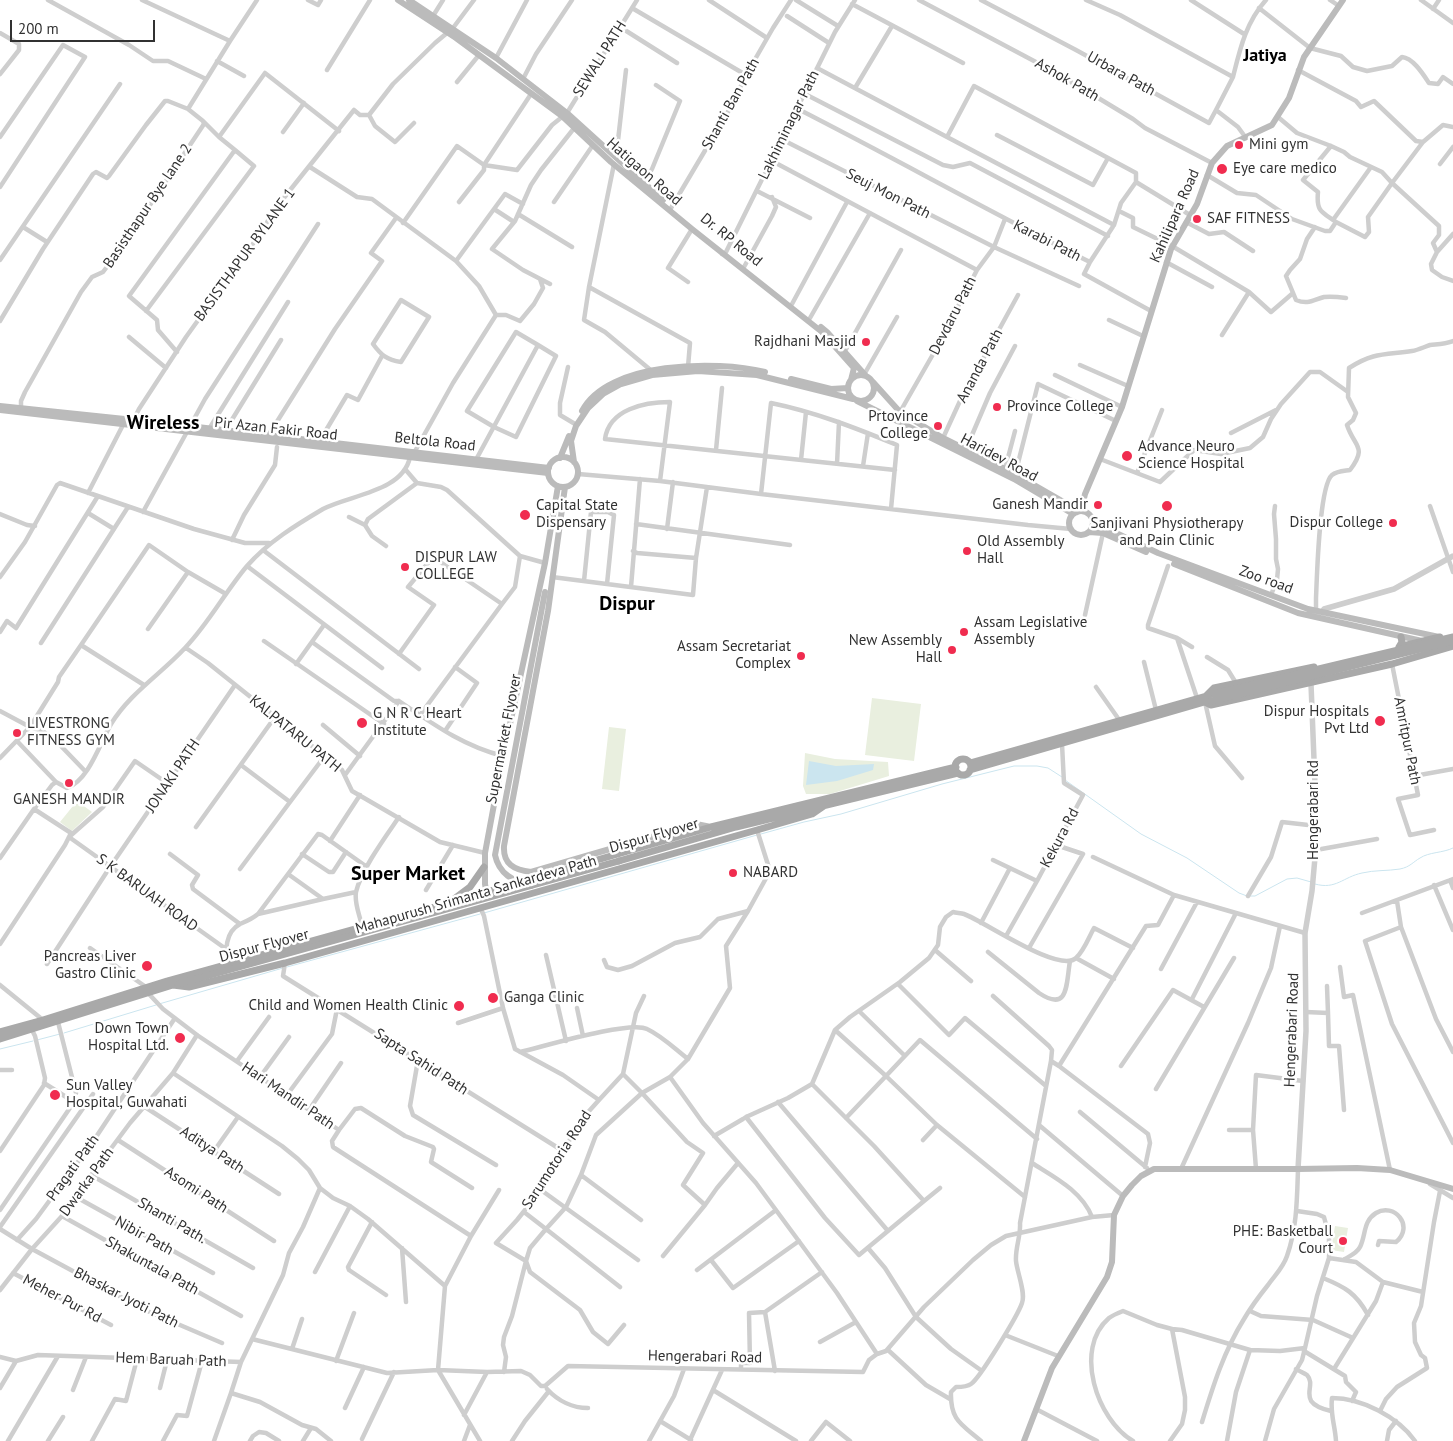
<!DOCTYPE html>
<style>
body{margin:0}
#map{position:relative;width:1453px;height:1441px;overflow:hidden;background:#fff;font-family:"PT Sans",sans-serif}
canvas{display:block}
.scale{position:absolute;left:10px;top:20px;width:145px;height:22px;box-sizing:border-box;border:2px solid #313131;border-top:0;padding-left:6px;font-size:15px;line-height:18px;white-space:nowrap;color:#313131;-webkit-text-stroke:4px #fff;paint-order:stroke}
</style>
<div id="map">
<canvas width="1453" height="1441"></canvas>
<div class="scale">200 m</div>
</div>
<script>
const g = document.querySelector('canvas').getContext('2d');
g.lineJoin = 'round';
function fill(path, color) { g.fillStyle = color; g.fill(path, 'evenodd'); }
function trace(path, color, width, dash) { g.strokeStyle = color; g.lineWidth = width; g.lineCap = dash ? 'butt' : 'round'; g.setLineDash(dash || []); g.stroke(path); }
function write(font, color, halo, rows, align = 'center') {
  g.font = font + ' "PT Sans",sans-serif'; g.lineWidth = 5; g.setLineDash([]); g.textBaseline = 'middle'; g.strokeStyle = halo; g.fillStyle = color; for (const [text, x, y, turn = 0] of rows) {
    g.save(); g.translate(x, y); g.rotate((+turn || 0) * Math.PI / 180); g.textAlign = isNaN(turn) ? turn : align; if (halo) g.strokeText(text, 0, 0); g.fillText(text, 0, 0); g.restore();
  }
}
fill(new Path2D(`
 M872 698 921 704 914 761 865 755Z
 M609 727 626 729 619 791 602 789Z
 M805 753 835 759 888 762 889 776 830 794H806L803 786Z
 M77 801 92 812 72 831 60 822Z
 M1335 1226 1348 1228 1344 1252 1331 1250Z`), '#e9efdf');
fill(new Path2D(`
 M809 761 836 766 874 764 873 770 837 781 806 785Z`), '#cbe5ef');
trace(new Path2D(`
 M1065 780 1141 834 1187 858 1239 893 1247 896
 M761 834 804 822 841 814 942 784 1014 766H1037L1048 768 1062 777
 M1315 884C1336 890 1343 877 1362 873 1374 870 1388 871 1400 869 1410 867 1413 862 1420 858 1429 852 1443 853 1453 848
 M1250 896H1255L1287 879 1297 878 1311 882
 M484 913 757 835
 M287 967 480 914
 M159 1004 283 968
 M64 1033 156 1005
 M37 1040 60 1034
 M0 1049 33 1041`), '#cbe5ef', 1);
trace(new Path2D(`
 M48 0 129 45 153 61H168L206 79
 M142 0 230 41
 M308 0 318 5 321 0
 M709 0 767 38
 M796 0 838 26
 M919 0 1034 61 1090 93 1133 119 1145 128 1212 163
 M981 0 1076 50 1209 123 1216 110 1238 127 1246 138
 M1086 0 1120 15 1233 77 1216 110
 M1191 0 1244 34
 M1330 0 1339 6
 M1421 0 1453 23
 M852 4 963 63
 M632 8 746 75
 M1259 8 1310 48 1341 56 1353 67 1367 71 1392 66 1402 57C1413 58 1423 74 1429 83L1438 84 1443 77 1453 84
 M1433 9 1439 0
 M433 16 443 0
 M787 16 829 43
 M620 27 677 63
 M0 33 19 44V50L0 74
 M496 58 527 0
 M217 61 244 76
 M817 68 947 137 974 86 1136 173V182L1190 215
 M327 70 370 0
 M1298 70 1356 101 1361 107 1374 101 1416 141 1423 142 1443 125 1453 127
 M1233 77C1240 49 1246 22 1266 0
 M523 79 536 54 572 0
 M457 82 479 55
 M855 88 892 26
 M805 94 943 165 953 167 970 163 1108 236
 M798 109C896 159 992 213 1090 262L1114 225 947 137
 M369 115 375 126 395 142 414 123
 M203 121 219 137 265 73 339 131
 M283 132 304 103
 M997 135 1093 185 1108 158
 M0 137 63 45 85 57 0 187
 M219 137 235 150
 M783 140 994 247 1079 286
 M1423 142 1392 183 1439 226V235L1433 243 1437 252 1431 264 1432 270 1442 277 1453 281
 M1331 146 1303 180 1318 192C1316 212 1322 212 1336 222
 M616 158 626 70
 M772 161 977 270
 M614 164 589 287 584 320 605 332 653 372
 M1440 164 1453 147
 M310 167 357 197 372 199 456 261 479 286 496 315
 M1207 175 1237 193 1256 195 1292 219 1325 231H1330L1336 222 1365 237 1369 232 1368 217 1392 183 1382 172 1350 157 1344 152 1331 146 1297 133 1278 117
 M644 183 652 169 680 101 656 85
 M757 191 810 218
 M459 202 484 170V165L517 170 552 125 567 113 637 0
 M554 202 593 145
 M671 208 732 105 746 75 773 28 791 0
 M494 209 505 194 523 204
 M1119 211 1133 218V227L1172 246 1249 292
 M518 214 572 247
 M1333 220 1371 167
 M1186 222 1209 234 1224 232 1253 251
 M403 223 457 146 484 165 531 94
 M1114 225 1121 203 1136 182
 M23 227 47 242
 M1315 227 1307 239 1300 259 1290 270 1286 276 1296 300C1308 305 1313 300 1324 297 1332 296 1339 297 1346 298
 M1437 252 1453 234
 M722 254 726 252 835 32 855 0
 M0 260 120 84
 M456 261 494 209 514 222
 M1090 262 1084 274 1151 311
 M1166 262 1212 287
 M744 267 772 216 776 207 772 197
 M688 282 668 268 692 229
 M550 284 523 270 492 249 515 221 531 185 541 170 575 127
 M589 287 690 343 688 367
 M401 300 429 317 401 362C387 360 381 355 373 344Z
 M792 304 847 202
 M146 311 254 166 235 150 129 296 157 320 158 330 177 352
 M496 315H506L520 321 534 304 543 288 540 279
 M810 318 870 213
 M1109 320 1143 336
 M0 321 43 249 93 174 96 172 107 178 109 176 146 125 165 101H168L188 109 230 41 257 0
 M1222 335 1249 292 1271 312 1293 293
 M129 337 166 368
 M845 351 901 250
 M1080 365 1128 386
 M568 367 560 403V415L575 424
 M865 373 897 317
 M1055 375 1122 407
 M21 408V401L25 392 81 292 92 277 103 272 122 247 204 124 203 121 188 109
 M900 412 932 356 977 270 994 247 1005 219
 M133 421 139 409 186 337 265 227 271 214 354 110 360 115H369L393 84 435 43 453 28 474 0
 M209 429 288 302
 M225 431 281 340
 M1231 433 1276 410
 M268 436 335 329 382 261 371 253 396 218
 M943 438 960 401 1018 295
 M319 442 347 395 358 400 382 356
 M966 449 990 393 1015 346
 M716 450 722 388
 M414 453 453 383 496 315
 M1100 459 1160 482 1194 450 1221 454 1250 448 1263 437 1271 419 1281 404 1310 372H1320L1348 392
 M476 460 478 456 538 345 516 332 467 411 494 427 516 437 556 356 538 345
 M801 460 806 412
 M837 464 839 422
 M863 466 868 433
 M405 469 417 483 441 487 447 490 520 556
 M1005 469 1015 431
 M1137 473 1162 410
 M578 474 660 481 761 494 771 403C815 412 856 428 897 445L891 509
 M1015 475 1038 384 1116 421
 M660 481 670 402C645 402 609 409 605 439 702 449 799 459 895 470
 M88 493 124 423
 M761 494 1028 525 1071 529
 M1430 506 1453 572
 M143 512 205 399 318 224
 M88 513 114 529
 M0 514 27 525 35 526
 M349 517 365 525
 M636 524 790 545
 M667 529 673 482
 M232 540 244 515 275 465 277 447
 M386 546 372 536 365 525 368 519 417 483
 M263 550 419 669
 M633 551 637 553 696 558
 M247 566 382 668
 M1168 566 1148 625V628L1177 638 1192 647
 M0 577 25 542 57 485 60 483 194 529 245 543H269
 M552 577 693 595 696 558 707 487
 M584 581 591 512H608L614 515 607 584
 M631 587 640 479
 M1271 595 1277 580 1278 569 1276 559V539L1274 514 1275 506
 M1316 611V598C1317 577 1319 486 1332 475 1337 471 1344 471 1350 470 1368 446 1354 447 1347 425L1353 420 1356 413 1348 397 1349 368C1374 352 1385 355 1412 351 1418 350 1424 347 1430 345 1439 344 1445 344 1453 341
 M1085 615 1103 533
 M148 629 188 572
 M0 632 7 621 16 628 98 496
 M1177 638 1197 698
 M264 641 384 724
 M312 642 394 701H399C433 724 463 746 503 756
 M41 643 128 507
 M186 648 208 663 342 770 352 791 440 842 485 853
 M399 654 434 605 408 587 433 557 502 604 515 587 520 556 545 563
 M1207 657 1228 670 1236 683
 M1144 662 1156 710
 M296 664 324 625
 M1392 664 1418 795 1398 799 1410 835 1434 830
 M144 685 81 645 149 545 188 572 226 594
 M1096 687 1120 721
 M1205 702 1215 746 1242 778
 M0 711 30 727 44 732 60 745 85 771
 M420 715 502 604
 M323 725 360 756
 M445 731 477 683 455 667
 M17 741 56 782
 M0 758 30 727 58 682 59 677 81 645
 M345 775 399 701
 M1414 776 1453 769
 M167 783 135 761 103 807 69 837 226 949
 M290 802 324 757
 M196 827 275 717
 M330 841 360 795
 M1316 850 1377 839
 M170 854 198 875 192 885 193 889 240 924
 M302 854 329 872H333L346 852
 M1093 857 1174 895 1305 933
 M0 858 34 809
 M993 860 1037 881 1006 936
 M240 869 290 802 241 765
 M288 874 323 899 356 892
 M1450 880 1453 888
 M1037 881 1083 795 1064 783 1062 744
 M1434 885 1453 930
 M426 890 453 845
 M1248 896 1271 857 1282 822 1317 826
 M1397 901 1401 927
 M480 907 484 916 503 1008 515 1049 563 1075 599 1100 581 1120 541 1190 517 1220 496 1243 526 1261 512 1316 504 1337 503 1345 506 1357 504 1372
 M1362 913 1453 879
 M258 914 323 899
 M981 923 1010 868
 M362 927C360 915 354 904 356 892 361 870 386 836 399 817
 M0 944 65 845 71 833 34 809 52 785 56 782 67 788C89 780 100 743 111 724 130 693 161 674 185 648 209 623 225 592 247 566 268 542 296 525 323 509 349 495 403 492 410 457
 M90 948 146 987
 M1029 948 1083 854 1056 845
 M935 950 971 981
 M988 952 1039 993C1069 1013 1066 984 1070 961
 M546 955 566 1041
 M1076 958 1114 979
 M604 960 607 967 618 970 632 966 675 943 700 937 718 919 748 911 770 871 757 830
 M285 963 283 976 563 1151
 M47 964 110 867 235 685
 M228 965C225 951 225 932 240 924 247 921 252 919 258 914L318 834 322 835 367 867
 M1340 967 1344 997 1353 995 1390 1170
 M1161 969 1197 902
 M898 984 949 1035 965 1018 1046 1086
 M0 985 43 1020
 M148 993 163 1009 197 1035 339 1130 332 1141 333 1147 471 1236
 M993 996 1049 1046 1052 1050 1051 1061
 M1192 999 1236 913
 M577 1008 583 1036
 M859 1011 905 1056
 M1306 1012 1328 1013 1327 986
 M1328 1013 1329 1046H1339L1344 1110
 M58 1022 76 1093
 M458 1023 503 1008
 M835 1030 886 1076 920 1040 1037 1139
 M197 1035 173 1073 282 1146 298 1159 309 1170 320 1188 333 1198 350 1206 368 1219 445 1286
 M520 1052C542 1047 630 1020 647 1029 662 1036 675 1049 688 1059L670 1077 703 1123 756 1183 801 1244 837 1293 877 1354
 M1453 1052 1436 1019 1401 927 1365 941 1392 1024 1453 1143
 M688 1059 730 988 726 946 748 911
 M418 1060 410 1106 413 1115 496 1165
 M237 1061 269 1017
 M1059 1066 1148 1134 1150 1143 1145 1167
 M1121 1066 1173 990 1204 1007
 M0 1070H12
 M623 1074 636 1013 644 996
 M260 1077 289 1037
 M812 1084 835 1030 850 1017 900 982 929 958 938 945 940 927 946 917 953 912C956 913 961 913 964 914 984 921 1059 974 1076 958 1084 951 1089 937 1094 928L1133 948
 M1156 1089 1234 958
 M287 1095 332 1034 337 1009
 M599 1100 623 1074 642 1093 596 1135 581 1175 641 1220
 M778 1102 888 1231
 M145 1107 279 1194
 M309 1110 341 1063
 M1080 1112 1147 1168
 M846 1118 886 1076 937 1125 1025 1197
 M1039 1125 1123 1196
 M339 1130 355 1109 361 1108 405 1136 433 1147 434 1149 431 1162 472 1188
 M1229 1130H1253
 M714 1136 743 1119 746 1117 788 1098 812 1084 874 1146 924 1201 859 1255 825 1218 746 1117
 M118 1140 274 1241
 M923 1140 937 1125
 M0 1151 44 1085 45 1078 35 1036 32 1030
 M214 1151 238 1117
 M1032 1163C1054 1177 1082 1191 1092 1217
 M1181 1169 1248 1023 1271 968 1280 926
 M1256 1169 1253 1130 1256 1075 1303 1081
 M91 1175 253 1268
 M581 1175 566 1207 546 1229 620 1287
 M1430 1184 1453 1198
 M541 1190 638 1260
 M76 1197 213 1273
 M924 1201 940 1188
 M705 1205 717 1188 738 1163
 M0 1210 74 1102 44 1083
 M524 1212 546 1229 530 1248 526 1261 530 1272 580 1310 593 1332 608 1344 624 1325
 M62 1216 241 1316
 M372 1222 348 1267 349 1270 386 1295
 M0 1227 93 1094
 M0 1229 32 1249 145 1310 222 1343
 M17 1240 36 1219 94 1140 175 1018
 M402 1248 406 1302
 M868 1248 885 1268 916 1317 951 1349 982 1371
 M663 1256 705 1205 683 1185 703 1153 687 1142 642 1093 670 1077
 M1329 1258 1356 1262 1383 1282 1376 1301 1334 1369
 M1345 1259C1350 1256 1357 1253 1360 1247 1366 1235 1363 1221 1376 1213 1394 1202 1415 1226 1396 1242L1379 1241 1378 1245
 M711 1260 733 1288 799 1241
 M697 1270 776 1210
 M315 1272 350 1206
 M13 1273 111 1325
 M1323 1278C1345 1287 1356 1293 1368 1315
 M1383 1282 1423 1292
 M0 1290 32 1249 62 1216 86 1182 130 1123 173 1073
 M1250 1311 1261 1316 1313 1320 1353 1338
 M1005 1335 1058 1356
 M252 1339 387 1373 438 1370 487 1372 521 1371 530 1375 541 1386H545L568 1366 863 1372 869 1360 877 1354 886 1351 924 1307 973 1260 991 1245 1006 1236 1092 1217 1114 1215
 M820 1342 856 1322
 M292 1349 302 1319
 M888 1350 926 1385 950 1399
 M1304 1351 1345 1376 1346 1382 1356 1392 1352 1401
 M0 1357 16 1361 38 1355 241 1362 283 1275 289 1253 303 1227 320 1188
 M336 1361 354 1313
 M241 1362 231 1393 260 1402 302 1425 316 1429 331 1441
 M741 1369V1363H750L749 1313 765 1312
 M1296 1369C1299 1371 1304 1373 1307 1375 1318 1387 1294 1402 1331 1411
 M775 1371 765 1312 822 1272
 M0 1388 16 1361
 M160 1388 167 1360
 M547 1389C558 1401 573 1408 588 1408
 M73 1390 86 1357
 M713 1390 796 1441
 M345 1408 364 1367
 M1036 1409 1097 1441
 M1380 1411 1386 1399 1397 1387 1427 1368 1425 1358 1421 1355 1415 1342 1414 1323 1421 1306 1434 1222 1440 1191
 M464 1415 487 1372
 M660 1421 691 1440
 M1202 1422C1213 1386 1224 1351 1244 1319 1251 1307 1260 1295 1268 1285 1275 1275 1283 1268 1287 1256 1297 1228 1297 1199 1298 1169
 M362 1439 394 1372
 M690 1440 722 1370
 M8 1441 58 1356
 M48 1441 63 1417
 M92 1441 115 1399 126 1401 137 1359
 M163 1441 177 1415 187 1416 202 1361
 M214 1441 231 1393
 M250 1441 253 1436 259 1432 266 1433 279 1441
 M303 1441 311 1428
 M464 1441 470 1425
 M480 1441 438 1370 445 1286 471 1236 499 1190
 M512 1441 525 1421 549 1391
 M649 1441 674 1396 684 1369
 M811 1441 826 1422 850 1441
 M981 1441C961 1424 950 1420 951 1392L956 1387C962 1387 967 1387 971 1384 980 1378 1018 1315 1022 1303 1026 1293 1017 1272 1016 1261 1015 1248 1021 1236 1020 1223L1051 1061 1059 1066 1146 926 1158 925 1174 895
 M1133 1441C1097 1420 1073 1349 1109 1318 1113 1315 1118 1313 1123 1311L1157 1325 1172 1329
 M1170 1441 1182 1424 1185 1410V1397L1172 1329 1182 1330 1250 1350 1280 1351 1305 1348
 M1227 1441 1236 1392 1250 1350
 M1265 1441 1274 1409 1302 1360 1305 1348 1317 1296 1329 1258V1236L1324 1217 1317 1214 1297 1211
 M1336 1441C1335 1425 1330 1414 1332 1398 1362 1398 1398 1417 1415 1441
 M1387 1441 1389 1430 1396 1421`), '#cecece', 4.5);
trace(new Path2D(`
 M1322 612 1324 609 1394 589 1453 556
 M1298 1169 1306 1031 1305 933 1312 891 1317 835 1311 684`), '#cecece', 5.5);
trace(new Path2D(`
 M398 0 456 38 562 116 611 162 692 229 822 332 854 368 851 380
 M409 0 496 58 567 113 663 200
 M821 327 827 332 866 376
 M848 388a13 13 0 1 1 26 0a13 13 0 1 1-26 0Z
 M791 379 831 389 848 388
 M873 382 900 412 943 438 1015 474 1069 505 1077 512
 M857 401 1014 479 1073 514
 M0 406 163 423 549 468
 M0 410 548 473
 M582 411C608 361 717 360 765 372
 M548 472a15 15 0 1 1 30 0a15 15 0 1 1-30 0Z
 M560 458 569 436
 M574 462 571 441 576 426 588 408 603 394 621 384 652 375 698 371 757 375 853 399
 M565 487 548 611 504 846C503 864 514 870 531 872L696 824 711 827
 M1081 511 1085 494 1122 407 1171 249 1197 204 1212 163 1227 146 1272 125 1289 98 1304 57 1343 0
 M1069 523a12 12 0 1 1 24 0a12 12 0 1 1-24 0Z
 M1093 522 1158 553 1308 609 1439 637
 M1089 532 1103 533 1146 552
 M1174 564 1298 613 1422 641
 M487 896 485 884V853L503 756 545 563 558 486
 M1024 1441 1052 1368 1107 1277 1112 1262 1114 1215 1123 1196 1132 1185 1141 1176 1154 1169H1298L1357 1168 1390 1170 1453 1189`), '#bbb', 6);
trace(new Path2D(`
 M1407 645 1440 637
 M1399 647 1402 642 1401 637
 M1206 696 1214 688 1314 667
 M1205 702 1211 705 1392 664 1453 646
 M955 767a8 8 0 1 1 16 0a8 8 0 1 1-16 0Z
 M970 763 1210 695
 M970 770 1208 701
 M619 861 736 827 958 773
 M454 899 470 887 484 867
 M173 985 189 987 285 963 757 830 812 814 825 805
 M0 1032 43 1020 167 981 445 904 711 827 956 767
 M0 1039 176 984`), '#a9a9a9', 7);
trace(new Path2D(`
 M531 886C513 881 499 874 495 855L545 592`), '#bbb', 6);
trace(new Path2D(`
 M1214 694 1453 637
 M1211 701 1453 641
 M178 984 619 861`), '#a9a9a9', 7);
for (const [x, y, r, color] of [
 [1239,145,5,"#f02c4f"],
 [1222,169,6,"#f02c4f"],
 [1197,219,5,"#f02c4f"],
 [866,342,5,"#f02c4f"],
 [997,407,5,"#f02c4f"],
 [938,426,5,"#f02c4f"],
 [1127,456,6,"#f02c4f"],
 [1098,505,5,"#f02c4f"],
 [1167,506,6,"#f02c4f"],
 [525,515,6,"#f02c4f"],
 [1393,523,5,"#f02c4f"],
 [967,551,5,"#f02c4f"],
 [405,567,5,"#f02c4f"],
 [964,632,5,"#f02c4f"],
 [952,650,5,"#f02c4f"],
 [801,656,5,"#f02c4f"],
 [1380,721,6,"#f02c4f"],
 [362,723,6,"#f02c4f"],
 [17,733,5,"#f02c4f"],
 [69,783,5,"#f02c4f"],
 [733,873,5,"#f02c4f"],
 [147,966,6,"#f02c4f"],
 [493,998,6,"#f02c4f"],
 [459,1006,6,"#f02c4f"],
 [180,1038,6,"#f02c4f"],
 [55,1095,6,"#f02c4f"],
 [1343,1241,5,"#f02c4f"]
]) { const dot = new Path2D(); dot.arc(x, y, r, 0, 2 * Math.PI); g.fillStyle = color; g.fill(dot); trace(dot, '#fff', 2); }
write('15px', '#313131', '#fff', [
 ["SEWALI PATH",600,59,-58],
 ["Urbara Path",1121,74,29],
 ["Ashok Path",1067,80,30],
 ["Shanti Ban Path",731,104,-61],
 ["Lakhiminagar Path",789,125,-64],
 ["Hatigaon Road",644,172,41],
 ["Seuj Mon Path",888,194,27],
 ["Basisthapur Bye lane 2",148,206,-56],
 ["Kahilipara Road",1175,216,-66],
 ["Dr. RP Road",731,240,39],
 ["Karabi Path",1047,241,27],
 ["BASISTHAPUR BYLANE 1",245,255,-54],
 ["Devdaru Path",953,316,-63],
 ["Ananda Path",980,366,-62],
 ["Pir Azan Fakir Road",276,429,6],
 ["Beltola Road",435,442,6],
 ["Haridev Road",999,458,28],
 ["Zoo road",1266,580,20],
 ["KALPATARU PATH",295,734,39],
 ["Supermarket Flyover",504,739,-79],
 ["Amritpur Path",1407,741,79],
 ["JONAKI PATH",173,776,-56],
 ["Hengerabari Rd",1314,810,-90],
 ["Dispur Flyover",654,836,-16],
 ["Kekura Rd",1060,838,-62],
 ["S K BARUAH ROAD",147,893,36],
 ["Mahapurush Srimanta Sankardeva Path",476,895,-16],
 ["Dispur Flyover",264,946,-15],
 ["Hengerabari Road",1292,1030,-88],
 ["Sapta Sahid Path",421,1062,33],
 ["Hari Mandir Path",288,1096,34],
 ["Aditya Path",212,1150,33],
 ["Sarumotoria Road",557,1160,-57],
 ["Pragati Path",73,1168,-54],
 ["Dwarka Path",87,1182,-54],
 ["Asomi Path",196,1190,33],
 ["Shanti Path.",172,1221,30],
 ["Nibir Path",144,1236,29],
 ["Shakuntala Path",152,1266,29],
 ["Bhaskar Jyoti Path",126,1298,27],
 ["Meher Pur Rd",62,1299,28],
 ["Hengerabari Road",705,1357,1],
 ["Hem Baruah Path",171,1360,2]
]);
write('15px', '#313131', '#fff', [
 ["Mini gym",1249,145],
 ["Eye care medico",1233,169],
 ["SAF FITNESS",1207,219],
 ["Rajdhani Masjid",856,342,"right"],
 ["Province College",1007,407],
 ["Prtovince",928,417,"right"],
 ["College",928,434,"right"],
 ["Advance Neuro",1138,447],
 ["Science Hospital",1138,464],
 ["Ganesh Mandir",1088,505,"right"],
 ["Capital State",536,506],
 ["Dispensary",536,523],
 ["Dispur College",1383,523,"right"],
 ["Sanjivani Physiotherapy",1167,524,"center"],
 ["and Pain Clinic",1167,541,"center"],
 ["Old Assembly",977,542],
 ["Hall",977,559],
 ["DISPUR LAW",415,558],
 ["COLLEGE",415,575],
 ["Assam Legislative",974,623],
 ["Assembly",974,640],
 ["New Assembly",942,641,"right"],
 ["Hall",942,658,"right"],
 ["Assam Secretariat",791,647,"right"],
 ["Complex",791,664,"right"],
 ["Dispur Hospitals",1369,712,"right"],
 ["Pvt Ltd",1369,729,"right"],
 ["G N R C Heart",373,714],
 ["Institute",373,731],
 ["LIVESTRONG",27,724],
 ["FITNESS GYM",27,741],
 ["GANESH MANDIR",69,800,"center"],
 ["NABARD",743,873],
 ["Pancreas Liver",136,957,"right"],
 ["Gastro Clinic",136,974,"right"],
 ["Ganga Clinic",504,998],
 ["Child and Women Health Clinic",448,1006,"right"],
 ["Down Town",169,1029,"right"],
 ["Hospital Ltd.",169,1046,"right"],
 ["Sun Valley",66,1086],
 ["Hospital, Guwahati",66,1103],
 ["PHE: Basketball",1333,1232,"right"],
 ["Court",1333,1249,"right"]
], 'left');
write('bold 18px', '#000', '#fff', [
 ["Jatiya",1265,56]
]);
write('bold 20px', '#000', '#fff', [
 ["Wireless",163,423],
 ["Dispur",627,604],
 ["Super Market",408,874]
]);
</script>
